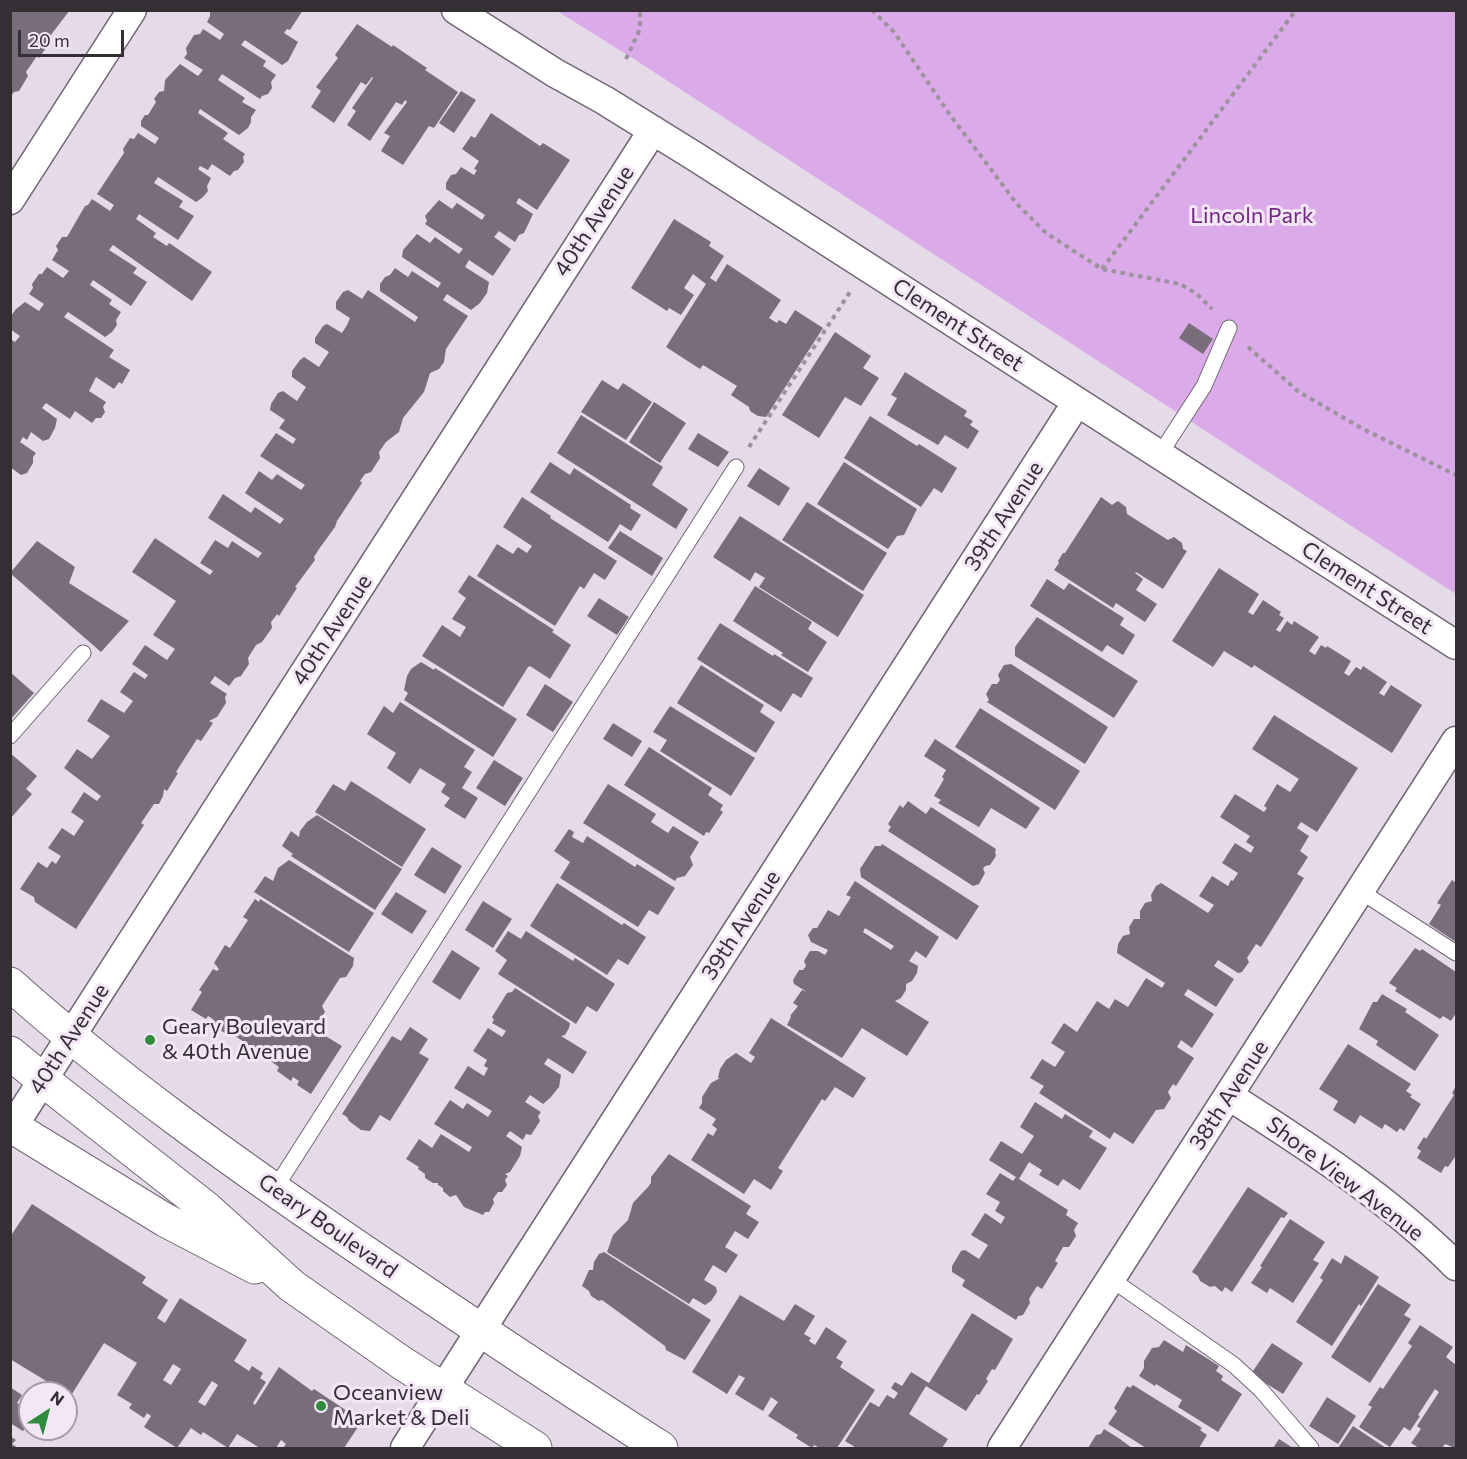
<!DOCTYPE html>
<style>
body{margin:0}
#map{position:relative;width:1467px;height:1459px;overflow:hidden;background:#e5dae8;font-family:Commissioner,sans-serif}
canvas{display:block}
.frame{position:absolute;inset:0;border:12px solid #342f35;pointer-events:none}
.north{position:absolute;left:18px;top:1381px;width:60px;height:60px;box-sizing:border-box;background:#f3e7f6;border:2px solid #a79da9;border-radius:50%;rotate:36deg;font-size:16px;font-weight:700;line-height:24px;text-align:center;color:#342f35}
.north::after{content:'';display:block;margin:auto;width:21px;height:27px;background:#308b3c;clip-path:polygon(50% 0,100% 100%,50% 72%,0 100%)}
.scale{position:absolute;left:18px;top:30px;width:106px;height:27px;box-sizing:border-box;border:3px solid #342f35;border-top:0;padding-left:8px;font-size:18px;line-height:21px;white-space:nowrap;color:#342f35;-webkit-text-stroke:4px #f3e7f6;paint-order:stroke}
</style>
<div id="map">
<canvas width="1467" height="1459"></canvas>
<div class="frame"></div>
<div class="north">N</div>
<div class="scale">20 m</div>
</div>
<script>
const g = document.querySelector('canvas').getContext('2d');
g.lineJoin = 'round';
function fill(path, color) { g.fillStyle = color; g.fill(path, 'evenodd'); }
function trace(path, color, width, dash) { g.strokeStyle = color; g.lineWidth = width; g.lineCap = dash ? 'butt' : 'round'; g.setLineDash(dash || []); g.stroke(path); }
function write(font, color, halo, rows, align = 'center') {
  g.font = font + ' Commissioner,sans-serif'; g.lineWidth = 6; g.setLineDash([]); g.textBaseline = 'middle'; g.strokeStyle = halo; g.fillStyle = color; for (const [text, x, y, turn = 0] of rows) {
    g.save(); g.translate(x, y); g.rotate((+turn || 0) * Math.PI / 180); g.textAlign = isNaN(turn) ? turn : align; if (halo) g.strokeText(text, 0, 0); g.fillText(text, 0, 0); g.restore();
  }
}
fill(new Path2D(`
 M557 11H1456V594L634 59Z`), '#dbaae8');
fill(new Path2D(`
 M10 10H70L47 40 50 42 39 58 37 56 26 72 28 76 19 91 14 92 10 97Z
 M210 10H303L290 30 287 29 284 33 298 42 288 61 282 65 245 40 241 45 266 61 263 66 276 75 271 82 272 88 268 94 262 96 260 99 222 74 218 80 245 98 242 102 256 110 251 117V122L248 128 239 135 200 109 198 113 228 133 223 139 245 154 243 157 244 162 238 170 234 171 230 176 212 164 208 170 200 166 198 169 211 178 207 186 208 191 203 197 196 202 158 177 154 183 183 201 179 207 194 216 178 240 139 214 136 219 156 233 153 237 167 246 169 243 212 272 192 301 113 245 109 250 137 268 133 273 147 282 131 306 93 280 90 285 112 300 109 304 121 312 116 320 117 325 112 332 105 337 68 312 64 317 114 350 109 357 130 370 122 384 119 382 114 389 96 377 89 391 106 402 103 407 105 412 101 418H96L92 423 75 411 70 419 46 403 42 408 57 419 55 428 49 439 43 441 31 432 27 440 23 437 20 442 36 453 33 457V463L27 473 21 475 10 467V339L15 342 20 336 10 329V317L16 309 25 302 39 311 44 304 29 294 33 288 32 284 39 274H42L47 267 63 278 69 271 52 260 58 250 56 246 62 237H67L85 206 88 205 92 199 110 211 114 205 97 194 124 153 123 149 130 138 134 139 138 133 155 144 159 138 141 126V121L145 115H148L156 102 154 99 159 92 164 91 165 80 180 64 198 76 203 70 184 58 187 54 186 48 194 35 200 34 203 29 220 40 224 34 207 22 210 16Z
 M357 24 392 47 393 45 427 68 425 70 458 92 434 128 429 126 403 165 381 151 390 136 384 133 407 102 405 100 402 105 396 102 370 141 347 125 356 111 352 108 373 78 372 77 366 85 361 82 334 123 311 107 321 91 316 87 338 58 335 55Z
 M461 91 476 100 454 133 439 123Z
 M491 113 540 146 543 143 570 160 537 210 519 198 516 203 533 214 524 233 519 235 515 242 499 231 494 237 511 249 493 276 469 260 465 267 489 282 487 293 480 303 471 310 447 294 443 300 468 316 446 349 444 362 439 369 430 373 424 392 403 418 399 432 386 442 379 452 380 458 371 472 365 474 360 481 362 483 337 521 335 527 319 549 314 557 315 560 295 587 297 588 279 616 277 614 275 617 271 622 272 628 262 642 256 645 248 658 249 664 241 676 235 678 229 686 215 676 210 683 227 694 225 697 226 703 217 717 209 721 213 723 201 741 197 739 176 772 178 773 167 791 164 789 163 796 159 804H154L141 823 144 825 76 929 35 902 34 897 20 889 38 862 47 868 52 861 56 864 61 856 48 848 62 828 74 836 84 821 71 812 84 792 97 801 101 796 64 768 77 749 92 759 110 736 87 721 101 699 124 713 133 701 120 692 134 672 145 679 148 675 132 664 145 645 167 660 175 649 153 635 176 601 132 572 155 538 210 575 213 571 200 563 215 540 228 548 232 541 258 558 262 553 208 518 223 494 251 513 255 507 280 524 284 519 245 493 259 471 272 480 277 474 301 490 305 485 260 456 276 433 293 444 296 439 279 428 285 420 270 410 271 404 278 393 283 391 297 401 306 387 292 377V371L300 360 304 357 319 367 329 352 315 343V338L323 326 327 324 342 333 347 325 350 318 336 309V302L343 292 348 290 362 299 368 290 415 322 418 317 380 291V284L385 277 390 275 395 268 408 277 412 271 438 288 441 283 402 257 403 250 417 234 430 243 435 237 459 254 463 249 425 224 427 221 425 216 439 200 452 209 457 203 482 220 485 215 446 189V183L451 175 456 174 461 167 474 175 477 170 474 169 479 161 462 149 471 136 475 138Z
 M674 219 711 242 709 246 724 256 710 278 716 282 727 264 781 300 769 318 777 323 779 320 786 324 795 310 823 328 766 417 758 416 750 411 749 407 731 395 737 386 703 365 700 369 666 347 706 284 693 274 684 288 694 295 681 315 669 308 667 311 631 288Z
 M1189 323 1213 339 1203 354 1179 338Z
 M835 332 871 356 863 368 879 378 861 406 845 397 819 438 782 415Z
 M905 372 967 411 964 416 973 421 970 425 979 431 968 449 945 435 938 445 887 415 897 398 891 395Z
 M602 380 618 390 623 383 652 402 626 440 581 412Z
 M654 402 686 423 660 463 629 442Z
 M581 415 663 467 652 485 688 509 676 529 557 453Z
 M870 416 917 446 919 444 957 468 942 493 934 488 921 507 844 458Z
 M698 433 729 452 718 467 688 449Z
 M550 462 570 475 574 468 631 505 630 508 641 515 631 531 620 524 608 542 530 492Z
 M844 462 917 509 904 535 897 536 888 549 817 504Z
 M759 468 790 488 779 506 747 486Z
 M522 497 551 516 550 518 617 561 605 580 594 573 584 589 580 586 555 626 477 576 497 544 513 554 518 547 527 553 532 546 503 527Z
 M1101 497 1112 505 1118 501 1126 507 1127 514 1168 540 1174 537 1182 543 1183 549 1187 551 1163 589 1136 572 1135 573 1143 579 1136 590 1157 604 1145 622 1116 603 1113 608 1054 570 1059 563 1058 561 1063 553H1065Z
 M807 502 887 553 863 591 782 540Z
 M740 516 864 595 838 637 759 587 765 578 755 572 750 581 713 557Z
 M620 531 663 558 652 576 608 548Z
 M37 541 75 567 69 583 129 621 101 652 10 573Z
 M1219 568 1259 594 1248 612 1253 615 1263 600 1281 612 1279 615 1284 618 1276 630 1280 632 1287 621 1292 625 1294 621 1319 637 1309 651 1315 655 1321 645 1326 648 1327 646 1351 661 1344 673 1349 676 1356 667 1361 670 1363 666 1387 682 1379 693 1384 696 1391 685 1422 705 1392 753 1254 665 1252 668 1224 651 1213 667 1172 641Z
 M469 575 554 630 552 632 571 645 550 679 530 666 528 667 503 707 422 656 442 625 460 637 466 627 452 619 466 598 458 592Z
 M1047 579 1064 590 1069 583 1124 618 1120 625 1135 635 1123 655 1107 645 1102 652 1030 606Z
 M755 586 812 622 808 629 827 642 808 672 781 655 783 653 733 621Z
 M599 598 629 617 617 635 587 616Z
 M1037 617 1138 681 1114 718 1015 656V647Z
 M720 623 773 656 774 654 813 678 801 698 793 693 781 712 697 659Z
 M421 662 434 670 435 668 517 719 493 757 404 700 408 693 404 690 407 676 411 669Z
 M1011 664 1108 727 1085 764 987 702 989 700 986 694 992 684H997L1000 680 998 675 1004 665Z
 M701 665 764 705 760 712 775 722 756 753 677 703Z
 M10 672 34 693 10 720Z
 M545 684 573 702 553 732 526 715Z
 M400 702 475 750 464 767 472 772 462 788 478 798 465 819 444 806 450 798 441 792 446 784 420 768 410 784 387 768 396 753 367 734 384 706 393 713Z
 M670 706 755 758 731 796 660 751 667 740 653 732Z
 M980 708 1080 771 1055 810 955 747Z
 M1274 715 1358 768 1317 832 1301 822 1297 828 1309 836 1300 851 1308 857 1297 874 1304 878 1261 947 1256 944 1247 958 1249 962 1242 972 1238 973 1218 960 1214 966 1234 979 1216 1007 1188 989 1184 995 1214 1014 1192 1048 1181 1040 1177 1047 1194 1058 1176 1086 1173 1084 1168 1092 1171 1098 1164 1109 1156 1110 1133 1144 1114 1132 1110 1139 1039 1093 1044 1086 1030 1078 1042 1059 1055 1067 1065 1052 1051 1043 1064 1023 1077 1032 1097 1001 1109 1009 1115 999 1128 1007 1146 978 1162 988 1165 983 1117 953 1118 944 1123 936 1130 934 1129 927 1134 919H1140V911L1145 903 1152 901 1151 895 1156 886 1161 883 1208 913 1214 905 1199 896 1212 876 1228 886 1231 880 1233 881 1238 873 1222 863 1235 843 1251 853 1254 847 1246 842 1250 836 1220 817 1235 794 1264 812 1267 808 1264 806 1277 784 1290 792 1299 779 1252 749Z
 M613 723 642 741 632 757 603 739Z
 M935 739 1040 808 1026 829 991 808 979 827 938 803 941 800 934 796 944 779 942 777 946 770 924 756Z
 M649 747 712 788 708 795 723 805 720 810 723 812 709 833 706 832 704 836 624 785Z
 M10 753 37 776 26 789 32 794 10 819Z
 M494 760 523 778 505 806 476 788Z
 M351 781 426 829 402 867 315 812 333 784 345 791Z
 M608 784 656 814 651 822 668 833 673 826 699 842 690 857 693 865 685 876 677 878 675 881 583 823Z
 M908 801 926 814 931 807 996 849 995 852 996 856 990 865 985 866 983 869 985 873 979 884 973 886 888 831 891 827 888 824 900 805 903 808Z
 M317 815 402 869 375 910 291 856 293 854 282 846 291 831 299 837 300 831 307 822Z
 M569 829 574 832 572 837 583 843 587 836 635 867 637 864 675 888 658 915 649 910 638 927 560 878 570 862 554 851Z
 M882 844 979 906 957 940 861 877 860 869 875 846H881Z
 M432 847 462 866 445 894 414 875Z
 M289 860 374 913 349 952 254 892 265 876 273 881 278 868Z
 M1452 880 1456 883V942L1429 924 1441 905 1437 903Z
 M855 881 939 937 926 958 916 951 909 961 918 966 917 973 912 981 906 984V990L901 998 895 1001 929 1022 907 1056 862 1028 842 1058 787 1025 791 1017 790 1016 798 1006 793 1003 802 990 807 992 794 984 793 980 799 970H803L806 966 804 961 810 951H818L825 955 828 950 811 942 808 935 813 928H817L828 910 839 916 851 897 846 895ZM865 928 894 946 891 950 863 932Z
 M557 883 622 925 624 923 646 937 628 965 618 959 607 975 530 926Z
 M396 892 427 911 412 934 381 914Z
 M255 899 259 902 260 899 354 958 353 966 346 977 340 978 322 1006 325 1012 318 1022 309 1026 342 1046 311 1094 297 1085 299 1081 293 1077 291 1081 277 1071 279 1067 227 1030 225 1033 210 1024 213 1019 208 1016 206 1019 191 1010 202 992 199 990 213 969 217 971 219 969 214 963 225 945 230 948 248 920 243 917Z
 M483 901 512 919 493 948 465 930Z
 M508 931 521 939 526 931 573 961 575 958 615 984 597 1012 587 1006 576 1024 498 974 507 960 495 951Z
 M1415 948 1420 951 1422 949 1456 972V1013L1451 1021 1443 1016 1440 1019 1395 991 1397 988 1389 983Z
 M452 950 480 968 460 1000 432 982Z
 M515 988 570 1023 569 1028 565 1035 561 1036 587 1052 573 1074 548 1058 544 1064 561 1075 559 1087 551 1097 543 1104 530 1095 525 1102 541 1112 538 1116 540 1121 531 1135 526 1134 523 1140 510 1131 506 1136 522 1147 520 1156 510 1172 505 1174 508 1176 505 1180 507 1185 502 1192H498L493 1199 494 1203 489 1212H485L483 1215 464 1207 456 1195 450 1197 443 1191V1188L438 1185V1183H433L425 1178V1174L418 1169 419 1167 406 1159 419 1139 432 1148 441 1134 469 1152 472 1147 434 1124 450 1100 463 1109 467 1103 488 1117 492 1111 454 1088 468 1066 484 1076 488 1068 484 1066 487 1060 473 1051 488 1028 502 1037 506 1031 492 1023 494 1020 492 1017 507 993 512 992Z
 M1382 994 1407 1009 1405 1012 1439 1035 1415 1071 1376 1045 1378 1041 1359 1029 1373 1002H1377Z
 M771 1018 866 1078 853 1098 835 1087 825 1101 822 1099 778 1168 783 1171 771 1190 754 1179 744 1194 691 1160 708 1133 713 1136 717 1129 712 1125 716 1119 699 1108 702 1103V1097L711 1083 720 1078H718L720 1069 726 1060 736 1053 751 1063 755 1057 749 1053Z
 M410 1027 428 1039 419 1053 429 1059 390 1121 380 1115 370 1131 361 1130 349 1121 347 1117 342 1114 392 1036 401 1041Z
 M1348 1044 1411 1084 1406 1091 1412 1095 1410 1097 1421 1104 1404 1131 1400 1128 1397 1132 1385 1124 1382 1129 1360 1115 1355 1124 1333 1110 1338 1101 1319 1089Z
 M1456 1086V1158L1455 1157 1448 1167 1445 1166 1441 1173 1417 1158 1421 1151 1417 1148 1424 1137 1426 1139 1454 1095 1452 1093Z
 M1035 1102 1062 1119 1065 1114 1093 1131 1089 1137 1107 1148 1080 1190 1063 1179 1058 1186 1039 1175 1042 1170 1029 1162 1019 1179 1068 1210 1066 1215 1078 1223 1074 1230 1076 1236 1069 1247H1063L1055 1261 1058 1263 1042 1289 1037 1286 1029 1299 1030 1303 1023 1315 1018 1316 1016 1320 962 1286 965 1280 952 1272V1266L961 1251 965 1250 979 1259 988 1245 971 1235 985 1213 1001 1224 1005 1217 995 1211 1000 1202 986 1194 1000 1173 1013 1181 1016 1177 989 1160 1001 1141 1022 1154 1034 1136 1020 1127Z
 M669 1154 751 1206 746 1214 759 1222 748 1239 735 1231 725 1247 738 1255 726 1273 713 1265 704 1280 716 1287 717 1292 711 1301 705 1305 693 1298 689 1304 607 1252 613 1235 628 1220 633 1203 648 1187 651 1183V1177Z
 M1248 1187 1288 1213 1284 1218 1281 1217 1232 1292 1225 1287 1222 1292 1215 1286 1210 1287 1200 1281 1198 1276 1192 1272Z
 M32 1204 146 1277 142 1283 168 1300 157 1318 165 1323 180 1298 247 1340 234 1361 249 1371 252 1366 263 1373 260 1378 266 1382 253 1403 255 1405 279 1367 312 1391 314 1389 362 1421 344 1448H283L286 1444 281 1440 276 1448H260L237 1434 228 1448 203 1432 201 1435 191 1428 177 1448 144 1427 151 1416 147 1413 144 1418 129 1408 132 1404 117 1395 137 1363 104 1343 70 1397 66 1393 10 1359V1237ZM173 1364 181 1369 171 1385 163 1380ZM212 1381 218 1385 205 1406 198 1402Z
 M1290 1219 1325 1242 1313 1260 1319 1263 1293 1303 1270 1288 1267 1293 1251 1283 1262 1267 1260 1266Z
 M604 1252 711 1320 685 1360 666 1350 665 1346 602 1300 599 1301 591 1296 589 1291 582 1286 589 1270H593L594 1262 599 1254Z
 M1345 1255 1379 1277 1361 1306 1359 1304 1332 1346 1296 1322 1323 1280 1320 1278 1332 1258 1341 1264Z
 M1378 1284 1411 1305 1404 1315 1411 1319 1370 1383 1331 1357Z
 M740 1295 784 1321 795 1304 815 1316 804 1334 811 1338 809 1341 815 1345 826 1327 847 1341 836 1358 843 1362 840 1367 875 1390 837 1448H820L814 1445 812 1448 796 1438 798 1435 768 1416 778 1402 771 1397 763 1411 735 1394 745 1378 739 1375 727 1394 692 1372Z
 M972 1313 1013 1339 995 1370 992 1369 986 1379 988 1381 979 1395 977 1394 966 1411 926 1386 909 1414 948 1439 942 1448H854L855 1447 845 1441 870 1402 879 1407 887 1395 894 1399 898 1393 891 1388 895 1382 902 1386 911 1372 929 1383Z
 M1420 1325 1453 1347 1446 1357 1456 1365V1446L1455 1448 1445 1444 1442 1448H1419L1411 1443 1421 1429 1417 1426 1439 1392 1435 1389 1418 1415 1420 1416 1410 1431 1404 1427 1390 1447 1359 1427 1372 1407 1368 1405 1380 1387 1383 1389 1412 1346 1408 1343Z
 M1164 1340 1183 1352 1186 1345 1219 1366 1216 1371 1223 1376 1221 1380 1242 1394 1218 1432 1178 1407 1182 1400 1156 1384 1155 1386 1139 1376 1144 1368V1361L1152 1348 1159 1347Z
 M1272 1343 1303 1363 1283 1394 1251 1374Z
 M1133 1385 1202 1428 1200 1430 1207 1435 1199 1448 1190 1447 1189 1448H1146L1108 1424 1117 1411 1114 1408 1127 1386 1130 1388Z
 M10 1387 22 1395 17 1403 30 1411V1421L23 1431 10 1423Z
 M1327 1397 1356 1416 1338 1444 1309 1426Z
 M1353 1426 1386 1448H1338Z
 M1104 1429 1120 1439 1132 1448H1088L1096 1435 1101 1434Z
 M10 1436 16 1440 12 1444 18 1448H10Z
 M1279 1439 1293 1448H1273Z`), '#786d7b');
const service = new Path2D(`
 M1160 454 1204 386 1229 328
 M10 736 83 653
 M1360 891 1456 953
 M274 1190 736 467
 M1111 1279 1234 1365 1261 1390 1311 1448`);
const minor = new Path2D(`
 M456 10 555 73 604 100 699 159 1456 645
 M10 200 132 10
 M1229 1096C1309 1147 1389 1199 1456 1266
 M10 1131 653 130
 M405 1448 1077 402
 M1002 1448 1456 741`);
const primary = new Path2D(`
 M10 984C116 1079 233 1162 350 1242 453 1312 556 1381 661 1448
 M10 1053 43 1080 206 1208 292 1286 402 1363 535 1448
 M13 1127 165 1220 255 1267`);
trace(service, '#716774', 17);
trace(minor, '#716774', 31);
trace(primary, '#716774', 35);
trace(new Path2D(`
 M872 10 894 32 950 115 1017 204 1046 233 1102 269 1180 284 1197 294 1212 309
 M626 59 640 29V10
 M1102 269 1296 10
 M1248 347 1299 392 1363 429 1456 475
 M749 447 850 292`), '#9b929d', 4, [4.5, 4.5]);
trace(service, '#fff', 15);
trace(minor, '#fff', 28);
trace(primary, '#fff', 33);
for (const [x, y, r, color] of [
 [150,1040,6,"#308b3c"],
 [321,1406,6,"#308b3c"]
]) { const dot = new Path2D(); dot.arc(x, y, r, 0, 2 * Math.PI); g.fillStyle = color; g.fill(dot); trace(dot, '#f3e7f6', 2); }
write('22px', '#702682', '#f3e7f6', [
 ["Lincoln Park",1252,216]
]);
write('22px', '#342f35', '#f3e7f6', [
 ["40th Avenue",594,221,-57],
 ["Clement Street",958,325,33],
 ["39th Avenue",1004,516,-57],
 ["Clement Street",1367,588,33],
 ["40th Avenue",332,630,-57],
 ["39th Avenue",741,925,-57],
 ["40th Avenue",69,1039,-57],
 ["38th Avenue",1229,1095,-57],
 ["Shore View Avenue",1345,1179,37],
 ["Geary Boulevard",328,1226,35]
]);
write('22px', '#342f35', '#f3e7f6', [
 ["Geary Boulevard",162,1027],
 ["& 40th Avenue",162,1052],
 ["Oceanview",333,1393],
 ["Market & Deli",333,1418]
], 'left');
</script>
